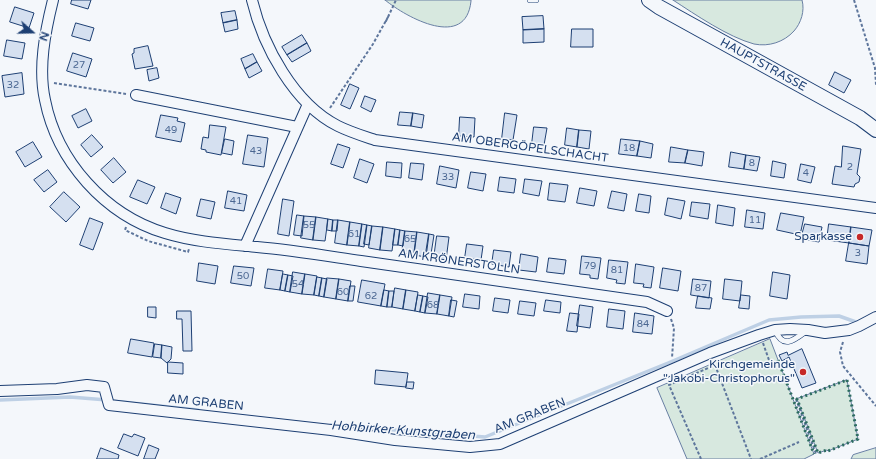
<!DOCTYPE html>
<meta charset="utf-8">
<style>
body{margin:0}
#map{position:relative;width:876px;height:459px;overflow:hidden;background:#f4f7fb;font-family:"Varela Round",sans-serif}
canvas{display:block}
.north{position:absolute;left:12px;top:12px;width:40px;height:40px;-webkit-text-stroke:3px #f4f7fb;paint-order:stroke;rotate:110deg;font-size:11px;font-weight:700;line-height:16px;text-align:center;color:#1d3f73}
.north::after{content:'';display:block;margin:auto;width:14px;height:18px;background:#1d3f73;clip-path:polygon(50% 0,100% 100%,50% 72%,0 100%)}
</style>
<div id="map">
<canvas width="876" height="459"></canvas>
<div class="north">N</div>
</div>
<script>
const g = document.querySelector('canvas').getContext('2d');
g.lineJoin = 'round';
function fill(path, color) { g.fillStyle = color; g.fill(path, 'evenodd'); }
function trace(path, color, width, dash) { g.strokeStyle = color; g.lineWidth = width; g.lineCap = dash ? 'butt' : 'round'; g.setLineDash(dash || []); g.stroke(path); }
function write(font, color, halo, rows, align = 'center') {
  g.font = font + ' "Varela Round",sans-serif'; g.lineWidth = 3; g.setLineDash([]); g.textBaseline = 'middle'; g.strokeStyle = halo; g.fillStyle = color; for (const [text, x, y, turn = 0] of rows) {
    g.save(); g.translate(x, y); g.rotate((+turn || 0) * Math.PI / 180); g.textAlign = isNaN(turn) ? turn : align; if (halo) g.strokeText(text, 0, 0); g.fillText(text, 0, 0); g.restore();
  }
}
const green = new Path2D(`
 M385 0H471V1C466 50 407 18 385 0Z
 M673 0H802C805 11 801 23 794 31 784 42 769 47 754 44 728 37 696 15 673 0Z
 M770 339 814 454 804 459H687L657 388Z
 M847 380 858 439 828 451 827 450 818 453 797 399Z
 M876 448V459H851L853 455Z`);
fill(green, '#d7e8df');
trace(green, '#687fa3', 1);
trace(new Path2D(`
 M0 400 70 397 107 400
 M113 401 198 410
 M331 425 485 437 668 363 769 320 801 317 839 316 856 322`), '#bed0e5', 3.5);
const building = new Path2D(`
 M72 0H91L88 9 71 4Z
 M15 7 34 13 29 28 10 22Z
 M235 11 237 20 223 23 221 13Z
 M543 16 544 29 523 30 522 17Z
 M237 20 238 29 225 32 223 23Z
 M76 23 94 28 90 41 72 36Z
 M544 29V42L523 43V30Z
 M572 29H593V47H571Z
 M302 35 307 43 287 55 282 47Z
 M7 40 25 43 22 59 4 56Z
 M307 43 311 51 292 62 287 55Z
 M148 46 153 66 135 69 132 54 134 53V49Z
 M73 53 92 59 86 77 67 71Z
 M253 54 257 62 245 69 241 59Z
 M257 62 262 71 249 78 245 69Z
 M157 68 159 78 149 81 147 70Z
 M835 72 851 80 844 93 829 85Z
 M22 73 24 94 5 97 2 76Z
 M350 84 359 88 350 109 341 105Z
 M365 96 376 100 371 112 361 107Z
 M86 109 92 121 78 128 72 116Z
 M400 112 413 113 411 126 398 125Z
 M413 113 424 115 422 128 411 126Z
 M505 113 517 115 513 140 502 139Z
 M161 115 178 118 177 121 185 123 181 142 156 137Z
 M460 117 475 118 474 137 459 136Z
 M210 125 226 127 221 155 206 152V150L201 149 203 137 208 138Z
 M534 127 547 128 544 145 532 144Z
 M567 128 579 130 577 147 565 145Z
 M579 130 591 131 589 149 577 147Z
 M92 135 103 147 91 157 81 145Z
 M248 135 268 138 264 167 243 164Z
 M225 139 234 141 232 155 222 153Z
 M621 139 640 141 637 156 619 154Z
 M640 141 653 144 651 158 637 156Z
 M33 142 42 157 25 167 16 152Z
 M338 144 350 148 343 168 331 164Z
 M843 146 861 149 857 174 860 177 859 182 855 184 854 187 832 184 835 166 841 167Z
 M671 147 688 150 685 163 669 162Z
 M688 150 704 152 702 166 685 163Z
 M731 152 746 155 744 169 729 167Z
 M746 155 760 157 757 171 744 169Z
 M114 158 126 172 113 183 101 170Z
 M360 159 374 164 367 183 354 178Z
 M773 161 786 164 784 178 771 176Z
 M387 162 402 163 401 178 386 176Z
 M411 163 424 164 422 180 409 178Z
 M801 164 815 167 811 183 798 180Z
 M440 166 459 170 456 188 437 184Z
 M48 170 57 182 44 192 34 180Z
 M471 172 486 174 483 191 468 188Z
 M500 177 516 179 514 193 498 191Z
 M525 179 542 181 539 196 523 193Z
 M138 180 155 187 147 204 130 197Z
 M550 183 568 185 565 202 548 200Z
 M580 188 597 191 594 206 577 203Z
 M228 191 247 195 244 211 225 208Z
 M612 191 627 194 624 211 608 208Z
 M64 192 80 207 66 222 50 207Z
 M166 193 181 198 176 214 161 208Z
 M639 194 651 196 649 213 636 211Z
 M668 198 685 201 681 219 665 215Z
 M201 199 215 202 211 219 197 216Z
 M283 199 294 201 289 236 278 234Z
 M692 202 710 204 708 219 690 216Z
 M718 205 735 208 733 226 716 223Z
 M747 210 765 213 763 229 745 227Z
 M781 213 804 217 800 235 777 230Z
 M297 215 304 216 302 236 294 235Z
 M304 216 316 217 313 240 301 238Z
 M316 217 328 219 325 241 313 240Z
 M90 218 103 223 93 250 80 245Z
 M328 219 333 220 332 231 327 230Z
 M333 220H338L337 231H332Z
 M338 220 350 222 347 245 335 243Z
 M350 222 362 224 359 246 347 245Z
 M362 224 367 225 364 247 359 246Z
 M805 224 822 227 819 242 801 239Z
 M829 224 851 227 849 243 827 240Z
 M367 225 372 226 369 245 364 244Z
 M372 226 383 227 380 250 369 248Z
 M383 227 395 229 392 251 380 250Z
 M851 227 872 230 869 246 849 243Z
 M395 229 400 230 398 245H393Z
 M400 230 405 231 403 246 398 245Z
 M405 231 417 232 414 255 402 253Z
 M417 232 429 234 426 257 414 255Z
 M429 234 434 235 431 254 426 253Z
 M437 236 449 237 446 260 434 258Z
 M849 243 869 246 867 264 846 261Z
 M467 244 483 246 481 260 465 258Z
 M494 250 511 252 509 267 492 264Z
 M521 254 538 257 536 272 519 270Z
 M582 256 601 258 598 279 590 278V275L580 274Z
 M549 258 566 260 564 274 547 272Z
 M609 260 628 262 625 284 616 283 617 280 607 278Z
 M199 263 218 266 215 284 197 281Z
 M636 264 654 267 651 288 643 287 644 284 634 283Z
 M234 266 254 268 251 286 231 283Z
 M663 268 681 271 678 291 660 288Z
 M268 269 283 271 280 290 265 288Z
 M293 272 305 274 302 294 290 292Z
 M773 272 790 275 787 299 770 296Z
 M283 274 288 275 285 291 280 290Z
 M305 274 317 276 314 295 302 294Z
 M288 275 293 276 290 292 285 291Z
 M317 277 322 278 319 296 314 295Z
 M322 278 327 279 324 297 319 296Z
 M327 278 339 279 336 299 324 297Z
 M339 279 351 281 348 301 336 299Z
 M693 279 711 281 709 298 691 295Z
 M725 279 742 281 740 301 723 299Z
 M362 280 385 284 381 306 358 302Z
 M350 286H355L353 301H348Z
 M395 288 406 290 403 309 392 307Z
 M384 290 389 291 387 307 381 306Z
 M406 290 418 292 415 311 403 309Z
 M389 291H394L392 307H387Z
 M428 293 440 295 437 314 425 313Z
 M465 294 480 296 479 309 463 307Z
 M418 295 423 296 420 312 415 311Z
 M440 295 452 297 449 316 437 314Z
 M741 295 750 296 749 309 739 308Z
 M423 296 428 297 425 313 420 312Z
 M698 296 712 298 710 309 696 308Z
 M495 298 510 300 508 313 493 311Z
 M451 300 457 301 454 317 449 316Z
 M546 300 561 302 560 313 544 311Z
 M520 301 536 303 534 316 518 314Z
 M580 305 593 307 590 328 577 326Z
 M148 307H156V318L148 317Z
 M609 309 625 311 623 329 607 327Z
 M177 311H191L192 351H183L182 319H177Z
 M570 313 579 314 577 332 567 331Z
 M635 313 654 316 652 334 633 332Z
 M131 339 154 343 152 357 128 353Z
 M155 344 162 345 161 358 153 357Z
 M162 345 172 347 171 359 167 363 161 358Z
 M802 349 816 383 802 388 789 357 782 361 779 355 787 352 788 355Z
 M168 362 183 363V374L168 373Z
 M376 370 408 373 406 387 375 384Z
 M407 382H414L413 389 406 388Z
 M124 434 132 437 134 434 145 438 138 456 118 448Z
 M149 445 159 449 155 459H144Z
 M101 448 119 455 118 459H97Z`);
fill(building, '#d5e0f0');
trace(building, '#1d3f73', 1);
const lane = new Path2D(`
 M530 0H536
 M775 330C783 349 793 341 805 332`);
const street = new Path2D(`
 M53 0C45 32 38 68 45 100 57 161 105 215 165 233 194 242 226 244 257 247 292 250 327 256 361 261 457 275 552 289 647 302L667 311
 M252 0C263 46 294 104 338 126 350 132 363 136 375 140L876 208
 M136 95 297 127
 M245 246 308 104
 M0 391 57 389 87 385 104 387 109 405 331 430 395 440 470 447 500 444 710 353 759 335 775 330 790 329 808 330 825 333 849 330 859 326 876 317`);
const secondary = new Path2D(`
 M649 0 659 7 860 118 876 130`);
trace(lane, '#1d3f73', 6);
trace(street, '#1d3f73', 12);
trace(secondary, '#1d3f73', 16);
trace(new Path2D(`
 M854 0 875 68 876 85
 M388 17 396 0
 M54 83 126 94
 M330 108 373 44 388 17 385 23
 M126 227 125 230 148 241 188 252 189 249
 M671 319 674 328 672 358
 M843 342 840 352 843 366 876 406
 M763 343 770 363
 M715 365 751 459
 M796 399 816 454
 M701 459 669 385 715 365
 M760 459 799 442`), '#5e769c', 2, [3, 2]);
trace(lane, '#f4f7fb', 5);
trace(street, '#f4f7fb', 10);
trace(secondary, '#f4f7fb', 14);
trace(new Path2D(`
 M778 360 814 454
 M847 380 858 439 828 451 827 450 818 453 797 399Z`), '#2c6c60', 3, [2, 3]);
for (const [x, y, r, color] of [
 [860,237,4,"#c62828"],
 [803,372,4,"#c62828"]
]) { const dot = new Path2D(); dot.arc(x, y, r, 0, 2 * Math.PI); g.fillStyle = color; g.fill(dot); trace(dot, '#f4f7fb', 1.5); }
write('10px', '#4b6792', null, [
 ["27",79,65],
 ["32",13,85],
 ["49",171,130],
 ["18",629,148],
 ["43",256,151],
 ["8",752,163],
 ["2",850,167],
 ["4",806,173],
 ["33",448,177],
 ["41",236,201],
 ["11",755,220],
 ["55",309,225],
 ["61",354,234],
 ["65",410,239],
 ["3",858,253],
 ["79",590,266],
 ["81",617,270],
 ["50",243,276],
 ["54",298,284],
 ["87",701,288],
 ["60",343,292],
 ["62",371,296],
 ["68",433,305],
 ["84",643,324]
]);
write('12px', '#1d3f73', '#f4f7fb', [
 ["HAUPTSTRASSE",763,65,29],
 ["AM OBERGÖPELSCHACHT",530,148,8],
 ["AM KRÖNERSTOLLN",459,262,8],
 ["AM GRABEN",206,403,6],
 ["AM GRABEN",530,416,-22]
]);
write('12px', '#1d3f73', '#f4f7fb', [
 ["Sparkasse",852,237],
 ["Kirchgemeinde",795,365],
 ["\"Jakobi-Christophorus\"",795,379]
], 'right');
write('italic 13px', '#1d3f73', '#f4f7fb', [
 ["Hohbirker Kunstgraben",403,431,4]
]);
</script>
